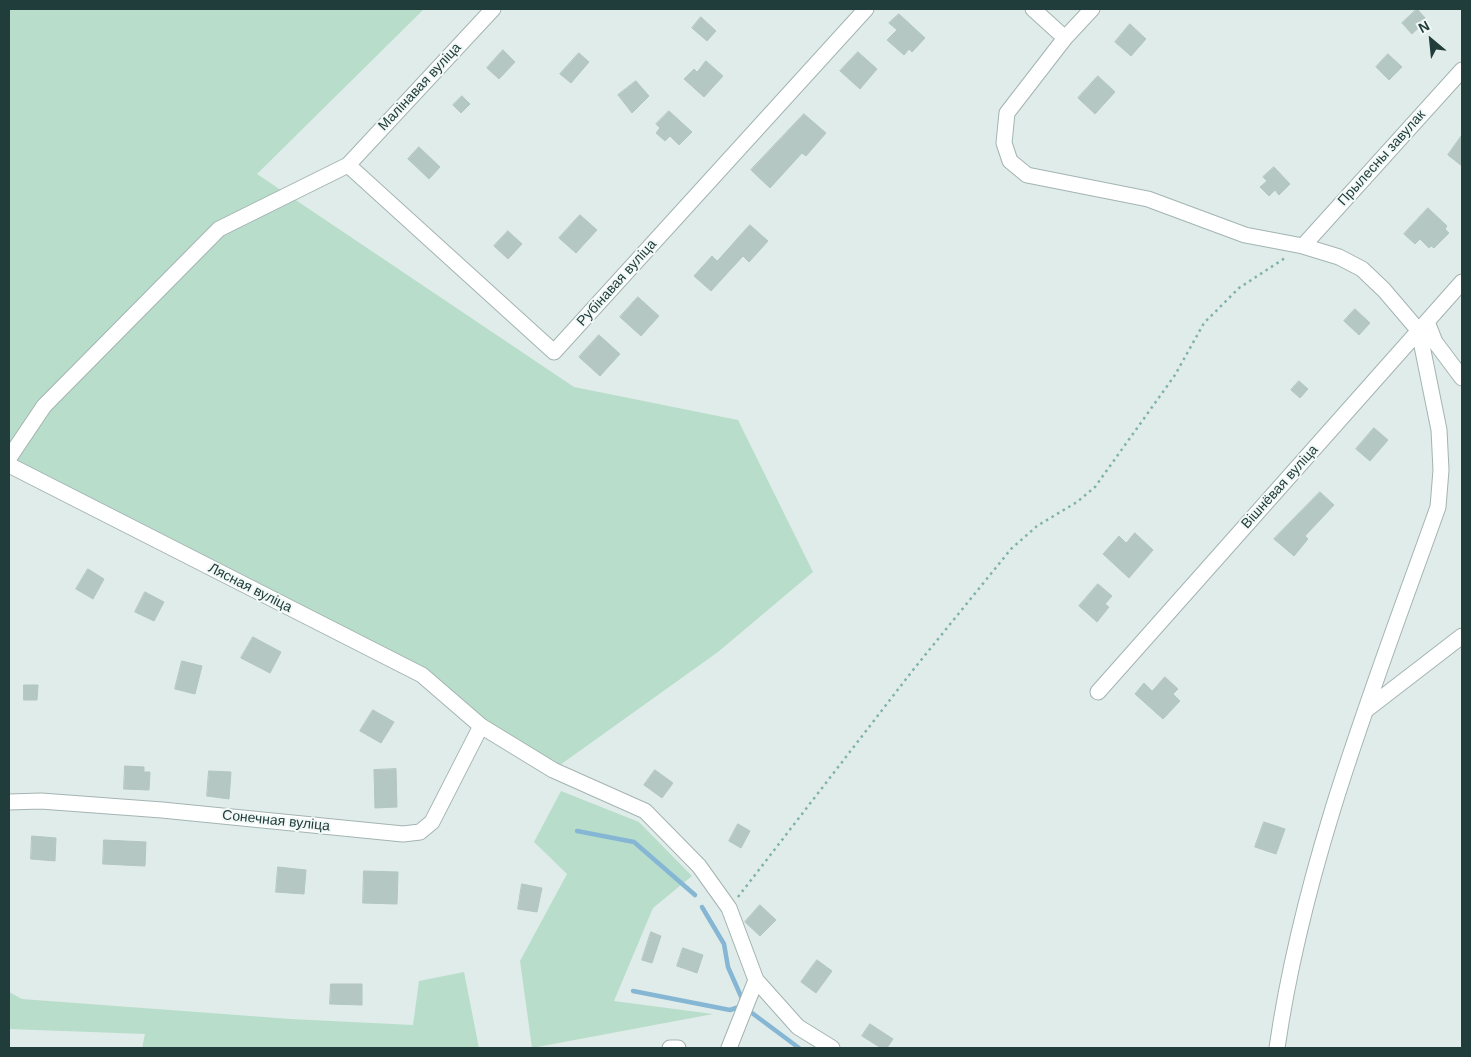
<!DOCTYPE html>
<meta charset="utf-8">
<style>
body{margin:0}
#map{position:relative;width:1471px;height:1057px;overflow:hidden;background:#e0ece9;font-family:Helvetica,sans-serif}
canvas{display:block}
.frame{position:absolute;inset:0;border:10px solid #203d3c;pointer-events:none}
.north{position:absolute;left:1406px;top:15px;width:50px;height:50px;-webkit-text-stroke:4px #f1f8f6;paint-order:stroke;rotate:332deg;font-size:14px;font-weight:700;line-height:20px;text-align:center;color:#203d3c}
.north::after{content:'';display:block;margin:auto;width:18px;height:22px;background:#203d3c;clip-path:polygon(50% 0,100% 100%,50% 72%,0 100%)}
</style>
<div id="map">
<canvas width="1471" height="1057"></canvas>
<div class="frame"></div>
<div class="north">N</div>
</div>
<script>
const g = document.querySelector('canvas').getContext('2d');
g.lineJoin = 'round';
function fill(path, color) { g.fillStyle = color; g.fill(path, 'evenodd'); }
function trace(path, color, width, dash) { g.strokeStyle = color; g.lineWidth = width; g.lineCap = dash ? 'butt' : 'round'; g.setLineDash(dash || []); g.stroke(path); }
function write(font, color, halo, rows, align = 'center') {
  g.font = font + ' Helvetica,sans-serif'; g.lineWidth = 4; g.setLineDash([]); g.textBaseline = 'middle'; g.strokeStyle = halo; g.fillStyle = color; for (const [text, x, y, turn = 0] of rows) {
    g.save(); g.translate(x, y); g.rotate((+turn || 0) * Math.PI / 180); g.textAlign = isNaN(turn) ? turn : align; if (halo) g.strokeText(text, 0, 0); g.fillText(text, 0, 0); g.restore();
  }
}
fill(new Path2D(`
 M9 9H424L257 174 574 387 738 420 813 572 718 652 553 770 422 675 9 465Z
 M561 791 639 822 692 876 653 908 614 1001 713 1014 532 1048 520 961 567 874 534 842Z
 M464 972 479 1048H142L145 1034 9 1029V992L22 999 291 1019 413 1025 419 981Z`), '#b8decb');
trace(new Path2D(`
 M577 831 634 842 695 895
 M702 907 724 944 728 967 743 1001
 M633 991 730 1010 742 1006
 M748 1010 799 1048`), '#85b6d4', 4.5);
const building = new Path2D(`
 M1417 9 1427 20 1412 34 1402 23Z
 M899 14 925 38 912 52 909 49 904 55 887 40 897 30 889 23Z
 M701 17 716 31 707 41 692 28Z
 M1130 24 1146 39 1131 56 1115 42Z
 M503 50 515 62 499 79 487 68Z
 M858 52 877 69 860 89 840 71Z
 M579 53 589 62 571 83 560 74Z
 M1388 54 1402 67 1389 80 1376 67Z
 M706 61 723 76 704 97 684 79 694 69 697 72Z
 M1098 76 1115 92 1095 114 1078 98Z
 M636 81 649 96 632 113 618 95Z
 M462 96 470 104 461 113 453 105Z
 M669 111 692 132 679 145 670 136 665 141 656 133 660 128 656 124Z
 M804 114 826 133 806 156 802 153 770 188 751 170Z
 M1462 135V166L1448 155Z
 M419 147 440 167 429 179 408 159Z
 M1274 167 1290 184 1279 195 1275 190 1269 196 1260 187 1267 181 1263 177Z
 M1428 208 1447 226 1445 229 1449 233 1434 248 1431 246 1429 248 1420 239 1415 244 1404 234Z
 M580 215 597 230 576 253 559 238Z
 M750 225 768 241 749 262 743 256 711 291 694 276 712 256 717 261Z
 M508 231 522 244 508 259 494 246Z
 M638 297 659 316 641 336 620 317Z
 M1355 309 1370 323 1359 335 1344 321Z
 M599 335 620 354 600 376 579 357Z
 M1299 381 1308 389 1300 398 1291 390Z
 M1374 428 1388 440 1370 461 1356 449Z
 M1320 492 1334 505 1305 536 1308 539 1294 556 1274 539Z
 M1135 533 1153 550 1129 578 1103 554 1119 536 1126 543Z
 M88 569 104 579 93 599 76 589Z
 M1098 584 1112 596 1105 604 1109 607 1097 622 1079 606Z
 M145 592 164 602 154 621 135 612Z
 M253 637 281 652 270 673 241 658Z
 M182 661 202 666 195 694 175 689Z
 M1165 677 1178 689 1173 694 1180 701 1163 719 1135 694 1144 683 1152 691Z
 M24 685H38L37 700H24Z
 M373 710 394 722 381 743 360 731Z
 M125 766 144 767V772H150L149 790 124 789Z
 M396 769 397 807 375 808 374 770Z
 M655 770 673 783 662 798 644 785Z
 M209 771 231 772 229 799 207 796Z
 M1264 822 1285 829 1276 854 1255 847Z
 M738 824 750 831 741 848 729 841Z
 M32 836 56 838 55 861 31 859Z
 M104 840 146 842 145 866 103 864Z
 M278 867 306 870 304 894 276 892Z
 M364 871 398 872 397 904 363 903Z
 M522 884 542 888 537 912 518 909Z
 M760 905 776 920 760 936 745 922Z
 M651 932 661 936 652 963 642 960Z
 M683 948 703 955 697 973 677 966Z
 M817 960 832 971 816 993 801 982Z
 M331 984H362V1005L330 1004Z
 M870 1024 893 1039 887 1048H881L862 1036Z`);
fill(building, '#b5c7c3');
trace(building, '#b2c6c2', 1);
const minor = new Path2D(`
 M1033 9 1065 38
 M1092 9 1065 38 1007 113 1004 143 1010 161 1027 175 1148 199 1245 235 1303 246 1339 257 1362 269 1384 290 1419 331 1439 430 1441 470 1438 507C1375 684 1304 861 1277 1048
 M348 165 554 352 866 9
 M1303 246 1462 70
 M1427 322 1435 342 1462 378
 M9 458 44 406 219 229 348 165 493 9
 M9 465 422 675 481 726 553 770 645 811 699 866 729 908 756 980 798 1027 832 1048
 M1098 692 1462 282
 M1366 710 1462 636
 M9 802 41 801 162 810 403 834 420 832 432 822 481 726
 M670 1048H678
 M729 1048 756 980`);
trace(minor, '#a3b4b2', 17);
trace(new Path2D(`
 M738 897 913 670 1011 549 1037 526 1077 502 1095 487 1175 375 1204 323 1239 288 1285 258`), '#7fb1ad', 2.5, [2.5, 4]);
trace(minor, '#fff', 15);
write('14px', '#203d3c', '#f1f8f6', [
 ["Малінавая вуліца",420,87,-47],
 ["Прылесны завулак",1382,158,-48],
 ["Рубінавая вуліца",617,283,-48],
 ["Вішнёвая вуліца",1280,487,-48],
 ["Лясная вуліца",250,588,27],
 ["Сонечная вуліца",276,821,6]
]);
</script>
